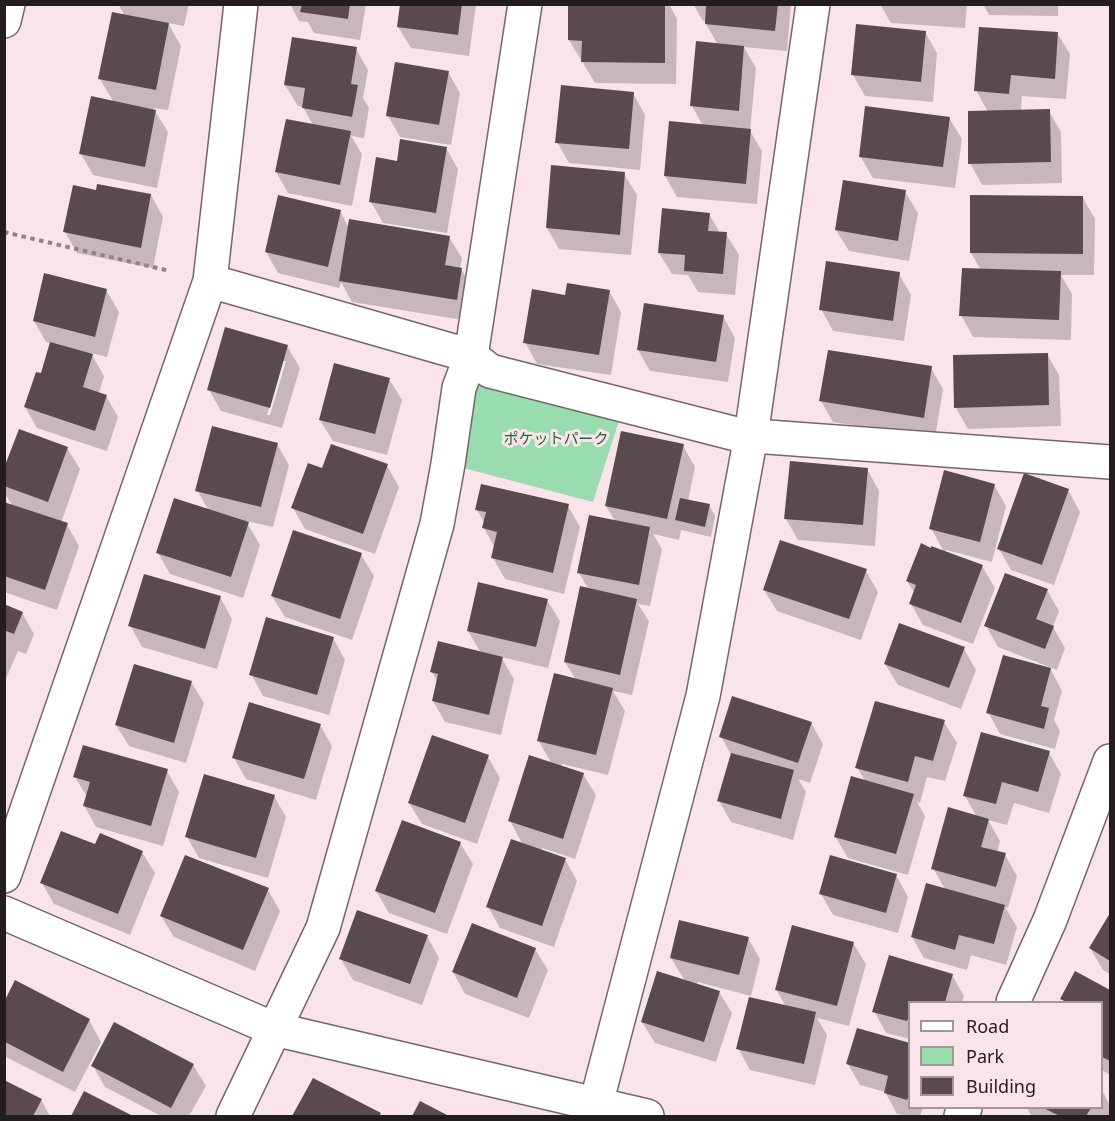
<!DOCTYPE html>
<meta charset="utf-8">
<style>
body{margin:0}
#map{position:relative;width:1115px;height:1121px;overflow:hidden;background:#f9e5e9;font-family:"Noto Sans",sans-serif}
canvas{display:block}
.frame{position:absolute;inset:0;border:6px solid #241d1e;pointer-events:none}
.legend{position:absolute;left:908px;top:1001px;width:195px;height:108px;box-sizing:border-box;background:#f9e5e9;border:2px solid #a49598;margin:0;padding:8px 10px;list-style:none;font-size:18px;color:#241d1e}
.legend li{display:flex;align-items:center;gap:12px;height:30px}
.legend b{width:30px;border:2px solid #a49598}
</style>
<div id="map">
<canvas width="1115" height="1121"></canvas>
<div class="frame"></div>
<ul class="legend">
<li><b style="height:8px;background:#fff"></b>Road</li>
<li><b style="height:16px;background:#98dcb0"></b>Park</li>
<li><b style="height:16px;background:#5a4a4d"></b>Building</li>
</ul>
</div>
<script>
const g = document.querySelector('canvas').getContext('2d');
g.lineJoin = 'round';
function fill(path, color) { g.fillStyle = color; g.fill(path, 'evenodd'); }
function trace(path, color, width, dash) { g.strokeStyle = color; g.lineWidth = width; g.lineCap = dash ? 'butt' : 'round'; g.setLineDash(dash || []); g.stroke(path); }
function write(font, color, halo, rows, align = 'center') {
  g.font = font + ' "Noto Sans","Noto Sans JP",sans-serif'; g.lineWidth = 6; g.setLineDash([]); g.textBaseline = 'middle'; g.strokeStyle = halo; g.fillStyle = color; for (const [text, x, y, turn = 0] of rows) {
    g.save(); g.translate(x, y); g.rotate((+turn || 0) * Math.PI / 180); g.textAlign = isNaN(turn) ? turn : align; if (halo) g.strokeText(text, 0, 0); g.fillText(text, 0, 0); g.restore();
  }
}
fill(new Path2D(`
 M490 371 624 405 593 502 448 464 459 388Z`), '#98dcb0');
fill(new Path2D(`
 M118 4H189L184 26 168 23 181 46 168 110 153 108 168 132 157 188 93 175 81 154 114 103 100 79 125 16Z
 M290 4H366L360 40 314 33 308 22 299 21Z
 M401 4H476L469 56 411 48 398 27Z
 M570 4H669L677 19 676 84 595 83 569 40Z
 M693 4H791L787 51 744 47 756 68 750 131 762 151 757 204 677 197 665 176 703 126 692 106 718 45 706 24V21H703Z
 M880 4H967L965 28 891 23Z
 M983 4H1058V16L989 15Z
 M925 32 937 53 933 102 865 96 853 75Z
 M1057 33 1070 54 1066 99 1022 96 1021 111H1049L1061 132 1062 183 982 185 970 163 988 112 976 90Z
 M356 49 368 70 363 98 369 108 364 138 351 136 362 154 352 206 288 193 276 172 313 125 303 107 298 106 285 85Z
 M448 72 460 93 451 145 400 137 388 116Z
 M633 93 645 115 640 170 569 163 557 142Z
 M949 118 962 139 955 188 873 178 860 156Z
 M446 148 458 169 447 233 383 223 371 202 398 163Z
 M624 174 637 195 631 255 559 249 547 228Z
 M97 192 151 195 163 217 153 268 77 253 65 232Z
 M905 192 918 213 909 261 849 251 836 230Z
 M1083 198 1095 219 1094 275H1061L1072 294 1071 340 973 337 961 315 981 270 971 253Z
 M340 211 349 228 449 237 462 258 460 269H461L474 290 469 321 352 302 341 282 339 288 278 273 266 252Z
 M709 214 720 233 726 234 739 255 735 295 698 292 688 275 672 274 659 253Z
 M899 274 911 295 904 341 833 331 821 309Z
 M106 290 119 312 107 357 91 353 104 376 99 393 106 396 118 417 107 451 37 428 25 407 42 375 51 343 46 342 34 321Z
 M609 291 621 312 611 375 537 364 525 342 566 296Z
 M723 316 735 338 728 382 650 371 638 350Z
 M287 346 300 368 282 428 221 411 209 390ZM282 361H286L270 415H267Z
 M1047 354 1059 375 1061 426 968 429 956 408Z
 M931 368 943 389 935 438 833 422 821 401Z
 M389 379 402 400 387 455 333 441 320 420Z
 M277 444 289 465 273 527 246 521 260 545 243 598 170 574 158 553 209 511 197 490Z
 M683 446 695 467 688 501 709 505 715 516 711 537 681 530 679 540 653 534 662 549 650 606 638 604 649 621 632 695 613 691 625 711 608 775 562 764 561 767 583 774 596 795 575 859 542 848 541 851 565 859 577 881 554 947 500 928 488 907 523 845 510 821 552 764 538 740 576 680 565 662 589 590 579 573 615 521 606 506Z
 M67 448 80 469 61 523 67 525 79 546 57 610 4 592V504L13 507 4 492V472Z
 M387 466 399 487 375 554 305 529 293 508 323 470Z
 M867 469 879 491 875 546 798 540 786 519Z
 M994 485 1006 506 992 562 946 550 945 552 982 566 995 588 973 644 923 625 911 604 915 594 907 581 944 552 931 528Z
 M1068 490 1080 512 1054 585 1011 570 999 549Z
 M568 506 580 527 564 594 505 579 493 558 495 548 484 528 485 524 477 510Z
 M361 555 374 576 352 640 285 617 272 596Z
 M866 571 878 592 861 640 777 611 764 590Z
 M1047 590 1059 611 1053 627 1065 648 1057 670 998 647 986 626Z
 M220 597 232 619 217 669 142 647 130 625Z
 M547 600 560 621 548 668 501 657 514 679 501 735 445 722 433 701 438 683 432 672 481 653 468 631Z
 M4 605 22 613 34 634 26 654 18 651 4 683Z
 M333 638 345 660 329 715 263 696 251 674Z
 M964 649 976 670 961 709 898 685 885 664Z
 M1050 668 1062 691 1054 720 1060 731 1055 749 1000 734 988 712Z
 M191 682 204 703 186 763 129 746 116 725Z
 M944 722 957 743 945 781 927 777 920 803 917 802 925 816 908 875 848 858 835 836 865 781 857 767Z
 M811 723 823 744 810 783 798 779 806 792 793 840 731 822 719 801 732 756 721 737Z
 M320 725 332 746 316 800 246 779 234 758Z
 M1049 753 1061 774 1049 813 1014 803 1007 825 988 820 1000 841 997 853 1005 855 1017 876 1008 908 1005 907 1017 927 1006 965 971 955 967 970 924 958 912 937 945 889 933 868 977 817 965 796Z
 M488 757 500 778 477 844 422 824 409 803Z
 M167 771 179 792 163 846 96 827 84 805 87 797 75 777Z
 M274 796 286 817 268 878 199 858 187 837Z
 M460 843 473 864 447 934 389 913 376 891Z
 M95 846 142 852 155 873 130 935 54 904 42 883Z
 M896 875 908 897 898 933 833 915 821 894Z
 M268 890 280 911 255 971 174 937 161 916Z
 M1110 915V974L1103 970 1090 948Z
 M427 936 439 958 422 1005 353 980 341 959Z
 M748 938 760 959 751 996 698 982 697 985 719 992 732 1013 716 1062 655 1043 642 1022 685 981 671 958Z
 M853 943 866 964 849 1026 817 1018 827 1035 815 1085 750 1070 738 1048 786 1007 776 989Z
 M535 949 548 970 529 1018 465 994 453 972Z
 M1075 973 1110 991V1075L1102 1070V1002H1064L1062 999Z
 M952 975 964 996 962 1002H910V1039L886 1033 874 1011Z
 M16 982 89 1020 101 1042 75 1092 4 1056V1003Z
 M910 1044V1108H923L920 1116H907L897 1114 885 1092 860 1085 848 1064Z
 M193 1065 206 1086 189 1116H161L105 1087 93 1066Z
 M313 1080 380 1114 381 1116H293Z
 M4 1081 41 1100 50 1116H4Z
 M1102 1090 1110 1106V1113L1109 1116H1034L1031 1115 1027 1108H1102Z
 M85 1093 129 1116H73Z`), '#0003');
fill(new Path2D(`
 M302 4H350L348 19 300 12Z
 M400 4H462L458 35 397 27Z
 M568 4H665V63L581 62 582 41 568 40Z
 M706 4H778L775 31 705 24Z
 M112 12 169 23 156 90 98 79Z
 M856 24 926 31 921 82 851 75Z
 M979 27 1058 32 1055 79 1011 75 1009 94 974 91Z
 M292 37 357 47 351 84 358 85 352 117 302 108 305 88 284 85Z
 M696 41 744 46 739 111 690 106Z
 M395 62 449 71 439 125 386 116Z
 M561 85 634 92 629 149 555 143Z
 M91 96 156 110 145 167 79 154Z
 M865 106 950 117 943 167 859 157Z
 M1050 109 1051 162 968 164V111Z
 M286 119 351 131 340 185 275 172Z
 M669 121 751 129 746 184 664 176Z
 M400 139 447 147 436 213 369 202 376 157 397 161Z
 M551 165 625 172 620 235 546 228Z
 M843 180 906 190 898 241 835 230Z
 M97 184 151 194 141 248 63 232 73 185 96 190Z
 M278 195 341 210 328 267 265 252Z
 M970 195 1083 196V254L970 253Z
 M662 208 710 213 708 231 727 232 723 274 684 271 685 255 658 253Z
 M349 219 450 236 445 265 462 268 457 300 339 281Z
 M826 261 900 272 893 321 819 310Z
 M962 268 1061 271 1059 320 959 316Z
 M44 273 107 289 95 337 33 321Z
 M567 283 610 290 599 355 523 343 532 289 565 295Z
 M644 303 724 315 716 362 637 350Z
 M225 327 288 345 270 408 207 390Z
 M50 342 93 354 83 387 107 395 95 431 24 407 36 372 41 373Z
 M828 350 932 366 924 418 819 401Z
 M1048 353 1049 405 954 408 953 355Z
 M334 363 390 378 375 434 319 420Z
 M212 426 278 443 261 507 195 491Z
 M19 429 68 447 48 502 4 486V468Z
 M621 431 684 444 667 519 605 506Z
 M331 444 388 464 363 534 291 508 308 463 322 468Z
 M790 461 868 468 863 525 784 519Z
 M944 470 995 484 980 542 929 529Z
 M1024 473 1069 489 1042 565 997 549Z
 M481 484 569 504 553 573 491 558 497 532 482 528 486 512 475 510Z
 M174 498 249 522 231 577 156 553Z
 M680 498 710 504 705 527 675 520Z
 M4 502 68 523 45 590 4 576Z
 M589 515 650 527 639 585 577 573Z
 M293 530 362 553 340 619 271 596Z
 M780 540 867 569 849 619 763 590Z
 M921 543 931 548V546L983 565 961 623 909 604 916 585 906 581Z
 M1005 573 1048 589 1036 619 1054 626 1045 649 984 626Z
 M144 574 221 596 205 649 128 626Z
 M478 582 548 599 536 647 467 631Z
 M580 586 637 599 620 675 564 662Z
 M4 604 23 612 14 634 6 631 4 634Z
 M266 617 334 637 317 695 249 675Z
 M899 623 965 647 949 688 884 664Z
 M438 641 503 657 489 715 432 701 438 674 430 672Z
 M1003 655 1051 668 1041 706 1049 708 1044 729 986 713Z
 M134 664 192 681 174 743 115 725Z
 M554 673 613 688 596 755 537 741Z
 M732 696 812 722 798 763 719 737Z
 M875 701 945 720 933 761 915 756 908 782 855 768Z
 M249 702 321 724 304 779 232 758Z
 M981 732 1050 751 1038 792 1002 782 996 804 963 796Z
 M432 735 489 755 465 823 408 803Z
 M83 745 168 769 151 826 83 806 90 782 73 777Z
 M731 753 794 770 781 819 717 801Z
 M529 755 584 773 563 839 508 821Z
 M204 774 275 795 256 858 185 837Z
 M851 776 914 794 896 854 834 837Z
 M948 807 989 819 981 847 1006 853 996 887 931 869Z
 M402 820 461 842 435 913 375 891Z
 M61 831 95 844 100 833 143 851 118 914 40 883Z
 M511 839 566 858 542 926 486 907Z
 M185 855 269 888 243 950 160 916Z
 M830 855 897 874 886 913 819 894Z
 M926 883 1005 905 994 944 959 935 955 950 911 937Z
 M357 910 428 935 410 984 339 959Z
 M1110 913V961L1089 948Z
 M679 920 749 937 739 975 670 958Z
 M472 923 536 948 517 998 452 972Z
 M792 925 854 942 837 1006 775 990Z
 M889 955 953 974 945 1002H910V1014L907 1021 872 1012Z
 M657 971 720 991 704 1042 641 1022Z
 M1075 971 1110 990V1061L1102 1057V1002H1067L1060 999Z
 M15 980 90 1019 63 1072 5 1042V1000Z
 M749 997 816 1012 804 1064 736 1049Z
 M114 1022 194 1064 171 1108 91 1066Z
 M857 1028 910 1043V1091L907 1100 884 1093 888 1076 846 1064Z
 M313 1078 381 1113 379 1116H292Z
 M4 1080 42 1099 33 1116H4Z
 M84 1091 133 1116H71Z
 M420 1101 449 1116H412Z
 M1043 1108H1091L1086 1116H1060Z`), '#5a4a4d');
const minor = new Path2D(`
 M210 281 471 356 490 371 740 435 1110 462
 M4 876 210 281 241 4
 M4 913 274 1029 647 1116
 M1013 1002 1050 920 1110 761
 M233 1116 323 928 437 524 448 464 459 388 471 356 525 4
 M590 1116 596 1104 703 696 751 436 813 4
 M961 1116 965 1108`);
const tertiary = new Path2D(`
 M4 21 8 4`);
trace(minor, '#776669', 36);
trace(tertiary, '#776669', 36);
trace(new Path2D(`
 M4 232 170 271`), '#8f8184', 4, [4.5, 4.5]);
trace(minor, '#fff', 33);
trace(tertiary, '#fff', 33);
write('15px', '#1f653f', '#f9e5e9', [
 ["ポケットパーク",556,440]
]);
</script>
